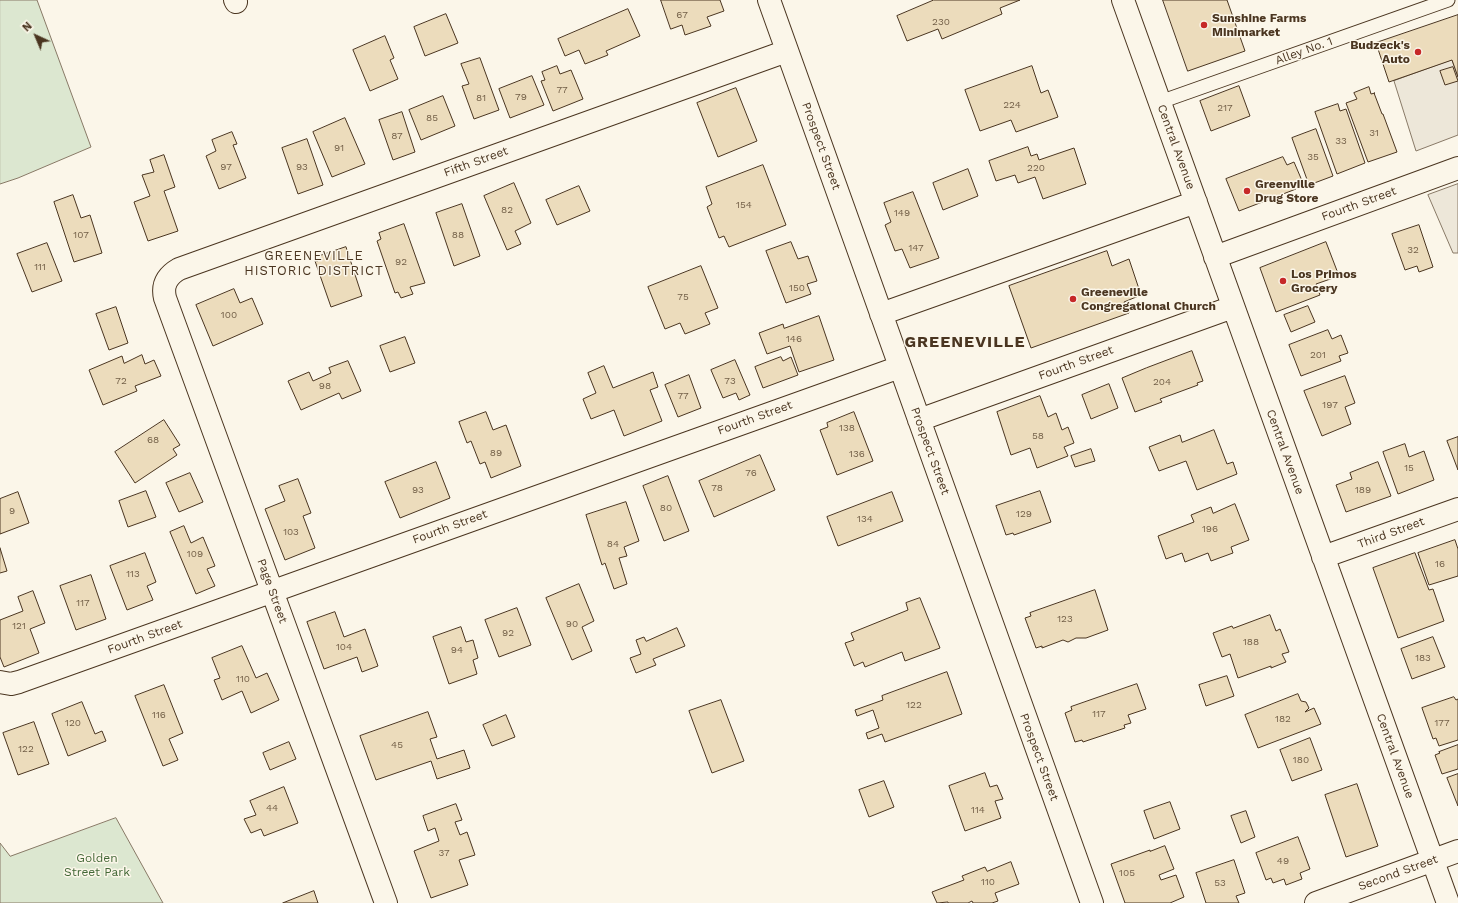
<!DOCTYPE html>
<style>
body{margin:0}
#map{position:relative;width:1458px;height:903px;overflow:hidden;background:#fbf6e9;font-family:"Work Sans",sans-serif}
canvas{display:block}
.north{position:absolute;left:16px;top:16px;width:40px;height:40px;-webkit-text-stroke:3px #fbf6e9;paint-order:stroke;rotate:316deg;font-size:11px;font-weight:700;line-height:16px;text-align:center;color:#4a3520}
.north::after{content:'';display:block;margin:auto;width:14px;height:18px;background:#4a3520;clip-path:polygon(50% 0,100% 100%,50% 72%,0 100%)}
</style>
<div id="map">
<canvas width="1458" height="903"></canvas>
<div class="north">N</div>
</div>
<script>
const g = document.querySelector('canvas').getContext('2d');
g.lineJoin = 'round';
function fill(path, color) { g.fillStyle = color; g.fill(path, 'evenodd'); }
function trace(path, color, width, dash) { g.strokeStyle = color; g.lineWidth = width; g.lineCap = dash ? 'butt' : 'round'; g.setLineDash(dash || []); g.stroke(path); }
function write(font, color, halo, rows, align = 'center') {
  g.font = font + ' "Work Sans",sans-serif'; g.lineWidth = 3; g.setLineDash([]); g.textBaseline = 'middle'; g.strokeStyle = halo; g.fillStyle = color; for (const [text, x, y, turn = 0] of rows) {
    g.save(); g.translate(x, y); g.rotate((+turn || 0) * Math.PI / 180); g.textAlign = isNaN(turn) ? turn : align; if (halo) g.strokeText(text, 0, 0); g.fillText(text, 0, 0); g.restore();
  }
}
const green = new Path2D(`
 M0 0H37L91 147 18 178 0 184Z
 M116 818 163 903H0V843L10 856Z`);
fill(green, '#dce7d0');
trace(green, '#887966', 1);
const parking = new Path2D(`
 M1452 60 1458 77V135L1416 151 1394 81Z
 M1458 184V253H1453L1428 195Z`);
fill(parking, '#ede7d9');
trace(parking, '#887966', 1);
const building = new Path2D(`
 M661 0H720L724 11 707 17 711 26 685 35 682 25 671 29Z
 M934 0H1020L1000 8 1002 14 942 39 938 29 907 41 897 16Z
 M1163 0H1227L1245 51 1188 71Z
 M628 9 640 36 606 51 608 55 585 64 579 50 565 56 558 39Z
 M446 14 458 43 425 56 414 27Z
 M1458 15V77L1452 60 1389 82 1376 43Z
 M385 36 394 58 390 60 398 79 370 91 353 50Z
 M480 58 499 110 474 119 462 86 469 84 461 64Z
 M557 66 560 74 571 70 583 99 553 111 541 81 545 80 542 72Z
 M1032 66 1041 93 1048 90 1058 117 1016 132 1011 120 980 131 965 90Z
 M1453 67 1458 81 1445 85 1440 71Z
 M532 76 544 105 510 118 499 89Z
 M1239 86 1250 116 1211 131 1200 101Z
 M1369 87 1371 94 1375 93H1374L1382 114H1383L1397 152 1368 162 1346 103 1357 99 1354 93Z
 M736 88 757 141 718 157 697 103Z
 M443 96 455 126 421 140 409 110Z
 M1338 104 1340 111 1346 109 1365 163 1337 174 1315 112Z
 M402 112 415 152 393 160 379 120Z
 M345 118 365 164 332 177 313 132Z
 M1316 129 1333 176 1309 185 1292 138Z
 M232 132 237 144 233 145 246 178 219 189 206 156 216 151 212 140Z
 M307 139 323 185 298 194 282 148Z
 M1028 147 1031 156 1037 154 1039 160 1074 148 1086 184 1043 199 1035 177 1018 183 1015 175 996 181 989 161Z
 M164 155 175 187 164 191 178 231 148 241 134 202 150 196 142 175 154 172 150 160Z
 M1283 157 1287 165 1294 162 1303 183 1295 186 1296 189 1239 211 1226 179Z
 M763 165 786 225 729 247 724 236 719 238 707 207 712 204 706 187Z
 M968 169 978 196 943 210 933 183Z
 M514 183 531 223 515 231 521 244 507 250 484 196Z
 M579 186 590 211 557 225 546 200Z
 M913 192 939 258 910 268 902 249 895 251 885 225 891 222 884 203Z
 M73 195 81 218 90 215 102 253 74 262 54 202Z
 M462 204 480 256 454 266 436 213Z
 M404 224 425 283 410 287 413 294 401 298 398 292 395 293 377 241 381 239 379 233Z
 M1419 225 1433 267 1419 272 1417 266 1405 270 1392 234Z
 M791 242 798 259 808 256 817 281 807 284 811 294 786 303 766 251Z
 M1326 242 1339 276 1316 284 1320 295 1276 312 1260 268Z
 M47 243 62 281 32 292 17 254Z
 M346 247 362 296 331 307 315 261H318L317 257Z
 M1107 251 1112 266 1129 259 1141 295 1124 302 1129 313 1031 348 1009 286Z
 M701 266 718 308 705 313 710 324 685 334 680 323 665 329 648 287Z
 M234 289 240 303 252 298 263 324 213 346 196 305Z
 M1308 306 1315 322 1291 332 1284 315Z
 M116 307 128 343 109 350 96 314Z
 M819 316 834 360 799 372 790 346 767 354 759 333 783 324 784 328Z
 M1328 330 1332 339 1341 335 1348 353 1339 356 1341 361 1301 376 1289 345Z
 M405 337 415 363 390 372 380 346Z
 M1192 351 1203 381 1197 383 1198 385 1160 399 1162 402 1135 412 1122 378 1146 368Z
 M142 355 145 364 154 360 161 376 135 386 137 391 103 405 89 370 122 356 124 363Z
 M781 357 783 361 791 357 798 375 763 388 755 367Z
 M735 360 750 395 739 400 736 393 723 398 711 370Z
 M348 361 361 391 342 399 339 393 301 410 288 381 309 372 313 381 331 373 329 368Z
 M604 366 613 388 653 372 658 387 650 390 662 421 624 436 614 410 591 419 583 399 596 393 588 373Z
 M689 375 701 408 678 417 665 385Z
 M1345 376 1355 403 1345 407 1351 424 1322 436 1304 391Z
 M1109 384 1118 408 1091 419 1082 395Z
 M1040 396 1048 417 1056 413 1062 430 1068 427 1074 443 1064 447 1068 456 1037 468 1030 448 1011 455 997 412Z
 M486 412 493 430 506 425 521 466 491 478 485 462 480 464 471 441 467 443 459 422Z
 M854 412 873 461 837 475 820 430 828 427 827 423Z
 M164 420 180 445 173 449 177 455 135 483 115 452Z
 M1214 430 1227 464 1233 462 1237 474 1197 490 1186 461 1159 471 1149 447 1180 435 1182 442Z
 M1458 437V470L1447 441Z
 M1405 444 1409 457 1424 451 1434 480 1398 494 1383 452Z
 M1091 449 1095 461 1075 467 1071 456Z
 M760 455 775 490 714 517 699 481Z
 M436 462 450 498 400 518 385 482Z
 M1378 462 1391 496 1346 512 1336 485 1352 479 1350 473Z
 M190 473 203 502 179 512 166 483Z
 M668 476 689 531 664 541 643 486Z
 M298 479 311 513 303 516 315 548 285 560 265 509 285 501 279 486Z
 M146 491 156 517 128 527 119 501Z
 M1040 491 1051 522 1014 535 1013 533 1006 535 996 506Z
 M18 492 29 523 0 534V499Z
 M892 492 903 521 838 546 827 517Z
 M626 502 639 541 624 547 627 556 619 558 627 584 614 589 605 563 602 565 586 515Z
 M1235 504 1249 540 1231 547 1233 553 1211 561 1208 553 1185 562 1182 553 1166 559 1158 536 1194 522 1191 515 1211 507 1213 513Z
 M184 526 191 543 203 537 215 566 207 569 215 586 196 594 170 532Z
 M1455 540 1458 549V576L1429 585 1418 553Z
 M0 548 7 571 0 573Z
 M145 553 156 582 147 586 153 600 127 610 110 566Z
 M1415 553 1429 590 1433 589 1444 621 1398 638 1373 568Z
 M91 575 106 619 76 630 60 586Z
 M579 584 594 621 582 627 592 651 572 660 546 598Z
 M1095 590 1108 630 1086 638H1076L1068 642 1063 640 1042 648V646L1036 648 1025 618 1031 616 1030 613Z
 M33 591 45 623 30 629 39 653 4 667 0 657V620L23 611 18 597Z
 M920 598 940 648 905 661 902 652 865 667 863 662 854 666 845 643 854 640 851 633 908 610 906 603Z
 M517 608 531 645 499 657 485 620Z
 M335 612 344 637 365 629 378 666 362 672 357 657 324 669 307 622Z
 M1270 615 1276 631 1280 629 1289 652 1282 654 1286 662 1271 668V666L1238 678 1230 654 1222 657 1213 633 1232 626 1233 628Z
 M461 627 466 642 473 640 478 658 473 660 477 674 449 684 433 637Z
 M677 628 685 646 653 659 656 665 636 673 630 658 641 654 636 640 644 637 646 641Z
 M1433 637 1445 667 1412 679 1401 649Z
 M242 646 256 678 267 673 279 700 251 713 242 691 222 700 214 680 220 678 212 658Z
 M947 672 962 714 885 742 882 734 868 739 866 733 879 728 873 710 857 716 855 710 883 700 882 696Z
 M1227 676 1234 696 1206 706 1199 685Z
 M1137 684 1146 709 1128 715 1131 723 1124 725 1125 728 1083 742 1082 740 1075 742 1065 713 1072 710 1071 707Z
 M164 685 183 733 169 739 178 760 163 766 135 696Z
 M1298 694 1301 701 1306 702 1309 708 1305 712 1314 708 1321 724 1258 748 1245 715Z
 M1454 697 1456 700 1458 699V740L1439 746 1436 738 1433 739 1422 708Z
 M721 700 744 761 712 773 689 711Z
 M82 702 95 734 102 731 106 741 68 756 52 714Z
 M428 712 437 737 430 739 437 759 464 750 470 768 437 779 431 761 376 780 360 736Z
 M506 715 515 737 492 746 483 725Z
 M34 722 49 764 18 775 3 733Z
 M1310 738 1322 770 1292 781 1280 750Z
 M289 742 296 759 270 770 263 753Z
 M1458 745V769L1442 774 1435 755 1440 753 1439 752Z
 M985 773 990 787 997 785 1003 799 995 801 1001 818 965 831 949 786Z
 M1458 774V806L1447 778Z
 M884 781 894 807 869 817 859 790Z
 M1357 784 1378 846 1346 857 1325 795Z
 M284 787 298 823 264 836 261 829 251 833 244 819 256 815 250 801Z
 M1170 802 1180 829 1154 839 1144 811Z
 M456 804 462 820 455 822 460 835 467 832 475 855 459 860 468 885 431 898 414 851 439 841 435 828 428 831 423 816Z
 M1246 811 1255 837 1241 843 1231 816Z
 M1298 837 1310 869 1300 873 1302 879 1286 885 1284 879 1273 883 1271 878 1266 880 1256 853Z
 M1165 846 1174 869 1159 875 1161 880 1176 875 1184 897 1170 903H1125L1111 864 1150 850V851Z
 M1234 860 1245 893 1236 896 1239 903H1206L1196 873Z
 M1011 862 1019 884 995 893 998 901 992 903H973L972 901 968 903H948V902L937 903 932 892 964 880 962 876 985 867 987 871Z
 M314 891 318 903H283Z`);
fill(building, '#ecdcbc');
trace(building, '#4a3520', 1);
const lane = new Path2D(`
 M1160 102 1448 0`);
const street = new Path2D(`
 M235 0 236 2
 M769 0 1092 903
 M1123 0 1448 903
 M1215 257 1458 168
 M881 314 1196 202
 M919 420 1233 307
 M1323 557 1458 509
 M0 682 11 684 19 682 900 367
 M386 903 165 298C162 285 167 276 179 269L787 51
 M1316 903 1458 851`);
trace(lane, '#4a3520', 15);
trace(street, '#4a3520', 24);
trace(lane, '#fbf6e9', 13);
trace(street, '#fbf6e9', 22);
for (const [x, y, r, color] of [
 [1204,25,4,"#c62828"],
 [1418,52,4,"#c62828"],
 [1247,191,4,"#c62828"],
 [1283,281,4,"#c62828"],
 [1073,299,4,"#c62828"]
]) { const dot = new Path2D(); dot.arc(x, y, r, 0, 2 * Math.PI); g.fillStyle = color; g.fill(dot); trace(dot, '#fbf6e9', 1.5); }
write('10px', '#725f47', null, [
 ["67",682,15],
 ["230",941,22],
 ["77",562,90],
 ["79",521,97],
 ["81",481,98],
 ["224",1012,105],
 ["217",1225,108],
 ["85",432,118],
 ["31",1374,133],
 ["87",397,136],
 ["33",1341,141],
 ["91",339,148],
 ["35",1313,157],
 ["97",226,167],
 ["93",302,167],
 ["220",1036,168],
 ["154",744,205],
 ["82",507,210],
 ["149",902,213],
 ["107",81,235],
 ["88",458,235],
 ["147",916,248],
 ["32",1413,250],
 ["92",401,262],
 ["111",40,267],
 ["150",797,288],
 ["75",683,297],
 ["100",229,315],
 ["146",794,339],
 ["201",1318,355],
 ["72",121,381],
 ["73",730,381],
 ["204",1162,382],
 ["98",325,386],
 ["77",683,396],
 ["197",1330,405],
 ["138",847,428],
 ["58",1038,436],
 ["68",153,440],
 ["89",496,453],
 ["136",857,454],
 ["15",1409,468],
 ["76",751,473],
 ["78",717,488],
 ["93",418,490],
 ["189",1363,490],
 ["80",666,508],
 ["9",12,511],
 ["129",1024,514],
 ["134",865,519],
 ["196",1210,529],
 ["103",291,532],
 ["84",613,544],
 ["109",195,554],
 ["16",1440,564],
 ["113",133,574],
 ["117",83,603],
 ["123",1065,619],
 ["90",572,624],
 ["121",19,626],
 ["92",508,633],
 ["188",1251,642],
 ["104",344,647],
 ["94",457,650],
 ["183",1423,658],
 ["110",243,679],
 ["122",914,705],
 ["117",1099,714],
 ["116",159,715],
 ["182",1283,719],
 ["120",73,723],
 ["177",1442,723],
 ["45",397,745],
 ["122",26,749],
 ["180",1301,760],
 ["44",272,808],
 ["114",978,810],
 ["37",444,853],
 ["49",1283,861],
 ["105",1127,873],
 ["110",988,882],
 ["53",1220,883]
]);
write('bold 12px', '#4a3520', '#fbf6e9', [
 ["Sunshine Farms",1212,18],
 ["Minimarket",1212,32],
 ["Budzeck's",1410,45,"right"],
 ["Auto",1410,59,"right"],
 ["Greenville",1255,184],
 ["Drug Store",1255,198],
 ["Los Primos",1291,274],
 ["Grocery",1291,288],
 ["Greeneville",1081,292],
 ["Congregational Church",1081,306]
], 'left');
write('12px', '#4a3520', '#fbf6e9', [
 ["Alley No. 1",1304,51,-20],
 ["Prospect Street",821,146,70],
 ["Central Avenue",1176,147,70],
 ["Fifth Street",476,162,-20],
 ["Fourth Street",1359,204,-20],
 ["Fourth Street",1076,363,-20],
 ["Fourth Street",755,418,-20],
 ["Prospect Street",930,451,70],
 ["Central Avenue",1285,452,70],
 ["Fourth Street",450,527,-20],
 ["Third Street",1391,533,-20],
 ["Page Street",272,591,70],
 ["Fourth Street",145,637,-20],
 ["Central Avenue",1395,756,70],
 ["Prospect Street",1039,757,70],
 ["Second Street",1398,873,-20]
]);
write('12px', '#436837', '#fbf6e9', [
 ["Golden",97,858],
 ["Street Park",97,872]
]);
g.letterSpacing = '1px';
write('13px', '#4a3520', '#fbf6e9', [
 ["GREENEVILLE",314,256],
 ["HISTORIC DISTRICT",314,271]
]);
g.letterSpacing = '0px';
g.letterSpacing = '1px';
write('bold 16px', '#4a3520', '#fbf6e9', [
 ["GREENEVILLE",965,342]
]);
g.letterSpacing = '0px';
</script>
